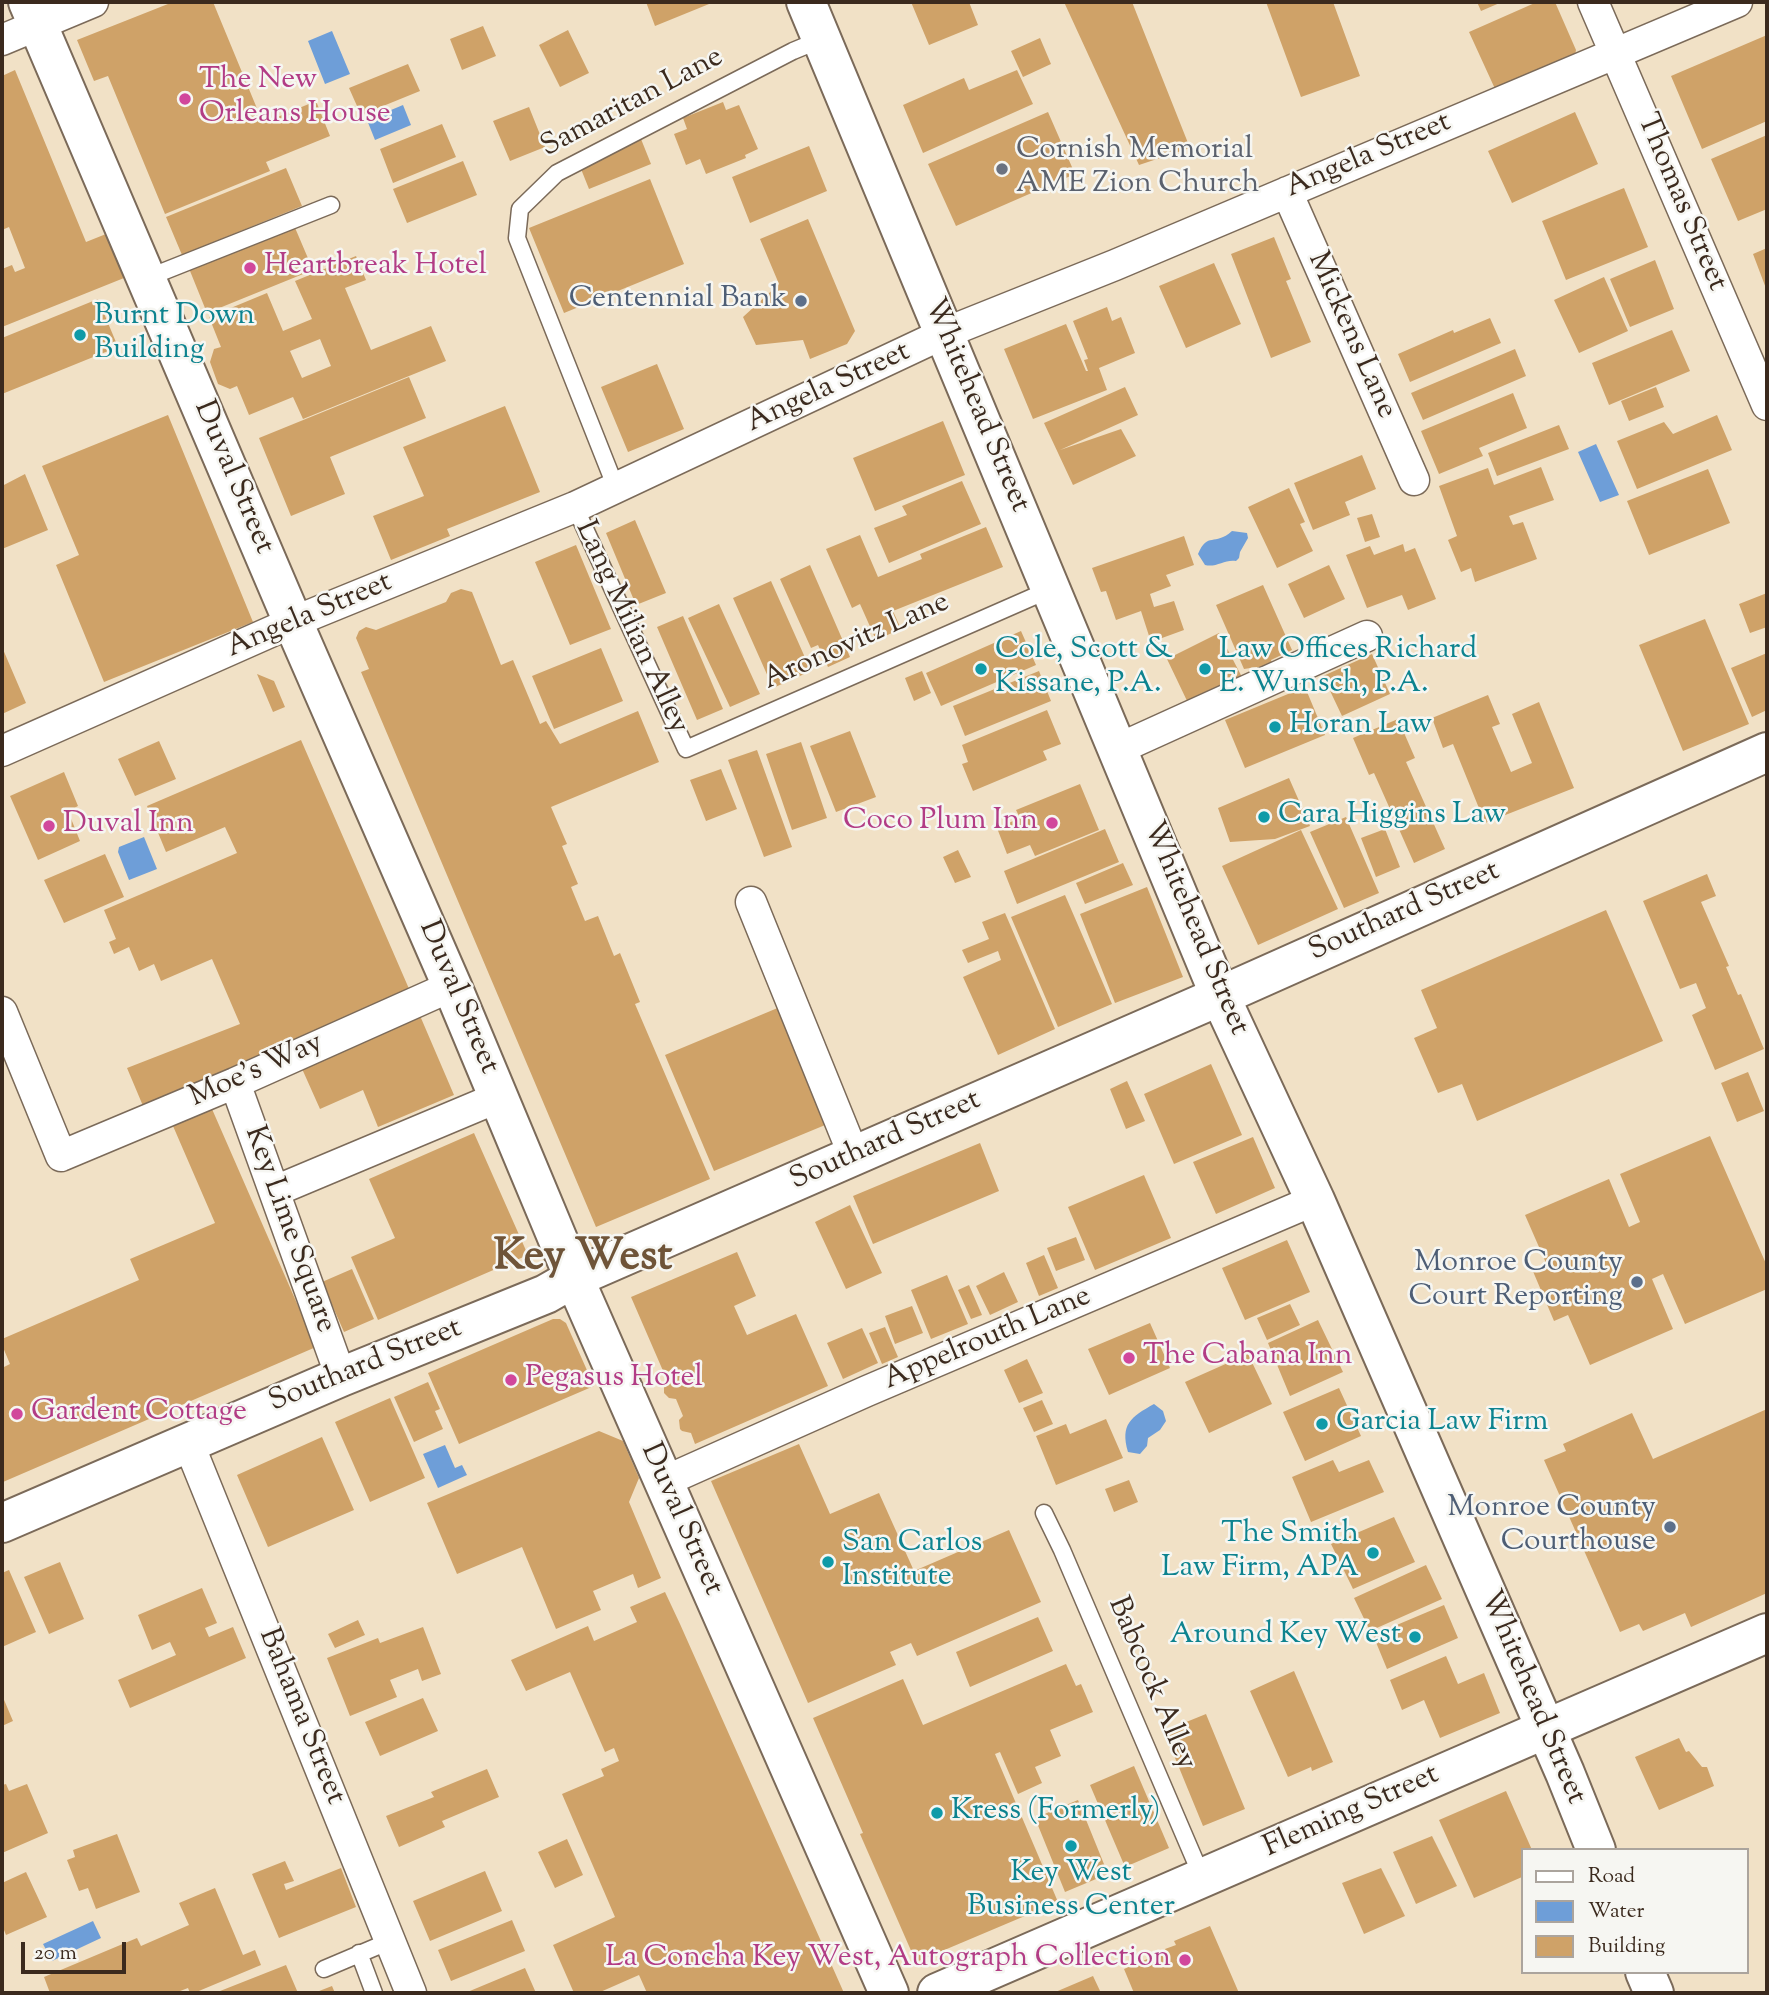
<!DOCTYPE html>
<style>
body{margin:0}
#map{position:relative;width:1769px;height:1995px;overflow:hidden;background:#f1e1c6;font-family:"Sorts Mill Goudy",serif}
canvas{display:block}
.frame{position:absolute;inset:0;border:4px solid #3b2a1e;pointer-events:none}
.legend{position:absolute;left:1521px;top:1848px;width:228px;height:126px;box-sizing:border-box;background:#f6f6f2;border:2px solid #aba49d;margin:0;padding:9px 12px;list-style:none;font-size:21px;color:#3b2a1e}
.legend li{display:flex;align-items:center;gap:14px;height:35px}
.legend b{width:35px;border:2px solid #aba49d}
.scale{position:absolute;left:21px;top:1942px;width:105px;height:32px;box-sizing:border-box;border:4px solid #3b2a1e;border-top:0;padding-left:9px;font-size:21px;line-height:24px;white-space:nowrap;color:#3b2a1e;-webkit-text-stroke:5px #f6f6f2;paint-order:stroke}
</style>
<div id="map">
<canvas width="1769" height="1995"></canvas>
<div class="frame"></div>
<ul class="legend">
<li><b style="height:9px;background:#fff"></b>Road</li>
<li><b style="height:19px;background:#6e9ed8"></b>Water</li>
<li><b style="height:19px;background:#cfa268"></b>Building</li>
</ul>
<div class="scale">20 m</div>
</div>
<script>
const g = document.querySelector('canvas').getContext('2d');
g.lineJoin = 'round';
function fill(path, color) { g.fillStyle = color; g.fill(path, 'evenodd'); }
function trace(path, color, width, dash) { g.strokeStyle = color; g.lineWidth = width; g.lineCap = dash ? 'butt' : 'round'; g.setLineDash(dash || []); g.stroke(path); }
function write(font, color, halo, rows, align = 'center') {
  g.font = font + ' "Sorts Mill Goudy",serif'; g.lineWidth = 5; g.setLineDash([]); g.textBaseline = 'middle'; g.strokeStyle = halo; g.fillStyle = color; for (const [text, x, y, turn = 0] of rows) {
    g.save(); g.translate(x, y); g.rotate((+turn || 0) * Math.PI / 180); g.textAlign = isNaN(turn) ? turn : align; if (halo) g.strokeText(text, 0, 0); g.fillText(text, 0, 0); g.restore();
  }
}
fill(new Path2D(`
 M332 31 350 74 325 84 308 41Z
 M403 105 411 125 375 140 367 120Z
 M1596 444 1619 495 1600 502 1578 452Z
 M1232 531 1247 533 1248 538 1240 552 1239 558 1236 561C1225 559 1216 568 1205 565L1198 554C1208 531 1214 547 1232 531Z
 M144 837 157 869 129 880 118 852 119 847Z
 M1154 1404 1163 1411 1166 1421 1160 1430 1148 1438 1147 1446 1140 1454 1128 1452C1120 1424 1131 1417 1154 1404Z
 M445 1445 455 1468 462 1465 467 1475 438 1488 423 1454Z
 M93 1921 101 1938 52 1961 43 1944Z`), '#6e9ed8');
fill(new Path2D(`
 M173 2H213L263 123 316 101 330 136 266 162 270 171 165 214 108 76 94 81 77 40Z
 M646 2H714L655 26Z
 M911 2H969L978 25 929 45Z
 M1064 2H1132L1190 148 1139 165Z
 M1266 2H1333L1360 76 1301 97Z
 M1477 2H1502L1481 11Z
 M1537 2H1555L1576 50 1575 55 1496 91 1469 32Z
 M483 26 496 56 462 70 450 39Z
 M568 30 589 73 560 87 539 45Z
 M1767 35V121L1702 149 1671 76Z
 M1040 38 1051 64 1023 77 1011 51Z
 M408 64 420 91 361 115 349 88Z
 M15 70 86 242 106 234 124 278 2 327V269L12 265 15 272 25 268 9 227 2 230V76Z
 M1017 70 1033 104 923 153 903 105 964 78 969 90Z
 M723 102 726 110 739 105 758 149 745 155 746 158 706 174 700 159 686 165 674 134 687 129 683 118Z
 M529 107 545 147 510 161 493 121Z
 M1048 112 1075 174 956 226 928 164Z
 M1575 112 1598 164 1512 203 1488 151Z
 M442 124 456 157 393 183 380 149Z
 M1767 135V209L1738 221 1711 159Z
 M641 139 651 164 589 189 579 164Z
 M809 146 827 191 750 223 732 177Z
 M463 161 477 195 407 223 393 189Z
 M286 168 302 206 182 255 166 217Z
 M650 179 684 264 564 313 529 228Z
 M1624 188 1648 247 1566 280 1542 221Z
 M808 219 855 331 847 344 810 359 803 340 756 345 743 317 779 284 760 239Z
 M293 223 313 270 207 313 188 266Z
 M1274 237 1291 279 1286 281 1311 342 1271 358 1231 254Z
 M1767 248V291L1753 254Z
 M356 256 366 280 345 288 371 350 431 326 446 361 303 419 293 397 249 415 237 386 230 389 218 384 210 362 214 349 221 347 209 317 267 293 283 331 312 319 295 281ZM320 339 331 366 302 378 290 351Z
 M1655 260 1674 309 1630 327 1610 279Z
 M1214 263 1241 324 1186 348 1159 286Z
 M1604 277 1628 331 1579 353 1554 300Z
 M98 299 118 347 2 394V338Z
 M1107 307 1112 321 1121 317 1135 353 1099 368 1107 390 1033 419 1004 349 1066 324 1086 371H1088L1084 360 1088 359 1073 321Z
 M1490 318 1501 343 1410 382 1398 354 1453 330 1454 333Z
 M1672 330 1690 371 1609 405 1592 363Z
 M1515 349 1526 376 1423 420 1411 393Z
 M657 364 684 429 628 452 601 387Z
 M409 377 426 418 330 457 345 494 291 516 259 438Z
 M1125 387 1138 415 1060 450 1121 429 1136 456 1073 485 1044 423Z
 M1656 387 1664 407 1629 421 1621 401Z
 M1513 393 1527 428 1479 448 1483 456 1439 474 1421 431Z
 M505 406 540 492 447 529 450 536 391 560 373 516 424 496 403 447Z
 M168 415 253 622 104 682 56 565 79 555 42 466Z
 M1717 415 1732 450 1637 489 1617 441 1664 422 1673 434Z
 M943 421 965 475 875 511 853 458Z
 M1559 425 1569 449 1497 476 1488 453Z
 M1362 455 1376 489 1345 502 1350 515 1313 530 1294 483Z
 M1541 467 1554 500 1509 516 1513 525 1523 522 1537 559 1475 582 1471 568 1461 572 1448 540 1457 536 1439 486 1488 468 1494 485Z
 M1708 469 1730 523 1649 555 1627 501Z
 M25 474 48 530 2 549V486Z
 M962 481 981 524 889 563 874 528 907 515 902 506Z
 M1289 488 1305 522 1300 524 1313 551 1277 568 1248 507Z
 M1372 514 1380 537 1365 542 1357 518Z
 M635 520 666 593 636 605 606 533Z
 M986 527 1003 567 893 611 901 629 876 640 860 604 852 608 826 549 860 535 878 577 922 559 920 554Z
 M1184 536 1194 565 1166 575 1171 586 1150 594 1154 607 1174 601 1184 630 1151 642 1141 611 1116 620 1106 591 1101 592 1092 568Z
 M1403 544 1405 552 1415 548 1436 599 1408 610 1402 595 1367 608 1346 555 1370 546 1374 555Z
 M576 545 611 629 570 645 535 562Z
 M810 565 850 657 828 667 818 645 811 648 780 579Z
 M1329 565 1345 599 1304 618 1288 584Z
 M771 581 811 671 773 688 733 598Z
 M1263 585 1292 650 1271 660 1276 673 1259 676 1257 667 1244 669 1216 605Z
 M461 589 472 592 501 665 513 660 540 724 546 721 560 744 638 711 659 762 551 807 567 844 562 846 578 884 571 887 585 921 598 916 614 956 620 953 640 1002 635 1004 710 1179 596 1227 361 672 369 669 356 638 359 631 366 627 376 630 446 602 451 593Z
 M1767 593V627L1750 633 1739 604Z
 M719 604 760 694 730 707 688 618Z
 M683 616 723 709 697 720 657 627Z
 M1705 619 1749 724 1683 751 1639 645Z
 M1021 631 1036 665 941 706 926 673Z
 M1219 633 1243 679 1189 705 1167 659Z
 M2 647 26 703 2 714Z
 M601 648 623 701 554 729 532 676Z
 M1767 653V710L1752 717 1731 668Z
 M1372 654 1390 694 1342 716 1323 676Z
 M922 671 931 693 914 701 905 678Z
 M1039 671 1051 701 965 736 953 706Z
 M257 674 274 681 285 707 273 712Z
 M1305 687 1325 735 1245 768 1225 720Z
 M1488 695 1500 724 1492 727 1511 772 1532 763 1512 714 1539 702 1574 788 1485 823 1453 744 1443 748 1432 718Z
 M1047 710 1061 744 1043 751 1047 760 973 791 962 764 968 762 962 745Z
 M1398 719 1415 758 1406 762 1445 849 1414 863 1374 773 1369 775 1353 738Z
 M850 731 876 797 836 812 810 746Z
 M301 740 413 998 146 1113 127 1068 240 1024 212 959 161 981 154 964 139 971 129 947 114 954 109 942 116 939 104 910 237 853 225 827 166 852 147 806Z
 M159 741 176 779 135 796 118 759Z
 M801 742 827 818 792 830 766 754Z
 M757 750 792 847 764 857 728 760Z
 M721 769 737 809 706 821 690 780Z
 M64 772 78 806 68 811 80 841 38 860 10 796Z
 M1289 778 1310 826 1275 839 1230 842 1218 808Z
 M1080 784 1099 830 1035 856 1030 845 1007 854 997 828 1020 818 1016 810Z
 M1346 817 1379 893 1344 908 1310 832Z
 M1105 829 1119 862 1017 904 1004 871Z
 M1385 829 1400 867 1376 877 1361 838Z
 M1301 830 1338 909 1258 945 1222 866Z
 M958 850 971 877 955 883 943 857Z
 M105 854 124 897 64 923 44 880Z
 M1123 863 1133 885 1085 904 1076 883Z
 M1707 874 1716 896 1701 902 1729 966 1726 967 1738 995 1741 994 1764 1049 1715 1070 1692 1015 1706 1008 1696 983 1680 989 1643 901Z
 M1147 887 1183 977 1115 1003 1080 914Z
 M1065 895 1112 1004 1058 1027 1011 917Z
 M1606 910 1663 1041 1477 1121 1462 1084 1438 1093 1414 1038 1437 1028 1421 990Z
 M1005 913 1055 1029 998 1055 963 977 1001 960 998 951 968 963 962 950 989 939 982 922Z
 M780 1007 830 1123 714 1171 665 1055Z
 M418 1011 454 1095 378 1127 363 1090 320 1109 299 1062Z
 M1211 1064 1242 1135 1174 1164 1144 1094Z
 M1748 1072 1764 1111 1737 1122 1721 1083Z
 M1127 1081 1145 1121 1126 1129 1110 1089Z
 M212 1109 316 1347 3 1482 2 1368 10 1364 2 1345V1339L139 1280 130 1259 215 1223 173 1126Z
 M474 1133 528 1255 378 1320 351 1257 395 1238 369 1179Z
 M1710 1136 1767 1266V1289L1685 1324 1663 1274 1652 1279 1673 1329 1590 1365 1568 1315 1554 1321 1532 1269 1546 1263 1525 1215 1609 1179 1629 1227 1640 1222 1620 1174Z
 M1253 1137 1275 1188 1216 1214 1193 1162Z
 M980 1143 999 1191 873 1244 853 1196Z
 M1144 1175 1171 1238 1095 1270 1068 1207Z
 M850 1205 882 1273 846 1289 815 1222Z
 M1076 1237 1085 1260 1056 1271 1047 1248Z
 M1287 1240 1310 1292 1245 1320 1222 1268Z
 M737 1252 756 1296 734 1306 747 1335 796 1314 828 1386 695 1444 691 1433 682 1431 680 1429 679 1420 683 1416 676 1399 669 1398 664 1393V1386L667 1380 631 1297Z
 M1044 1255 1058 1288 1039 1296 1026 1263Z
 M352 1269 374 1319 344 1332 322 1282Z
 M1004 1272 1018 1302 990 1315 976 1286Z
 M947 1275 968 1324 931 1339 911 1290Z
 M969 1285 982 1315 971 1319 958 1290Z
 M1290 1304 1300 1325 1267 1340 1257 1318Z
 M912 1306 923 1333 895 1344 885 1316Z
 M553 1319H560L566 1323 594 1386 459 1444 428 1373Z
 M1318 1320 1343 1372 1290 1396 1268 1343Z
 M1150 1323 1170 1368 1109 1395 1088 1349Z
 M885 1327 898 1357 882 1364 869 1333Z
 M862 1328 878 1363 843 1379 827 1343Z
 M1248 1354 1272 1404 1209 1433 1185 1382Z
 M1027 1359 1043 1393 1019 1403 1004 1370Z
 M428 1382 440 1409 435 1411 443 1429 414 1442 394 1397Z
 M1339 1388 1361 1436 1305 1461 1283 1412Z
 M390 1398 425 1478 370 1502 335 1422Z
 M1042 1400 1053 1424 1034 1432 1023 1408Z
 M1767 1409V1593L1691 1627 1685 1613 1643 1631 1639 1624 1620 1632 1544 1460 1566 1451 1563 1444 1632 1413 1653 1459Z
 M1106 1419 1123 1458 1056 1485 1036 1436 1066 1424 1070 1434Z
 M599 1431 623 1441 639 1478 629 1502 661 1578 638 1588 633 1574 593 1591 601 1610 556 1629 522 1547 457 1574 427 1503Z
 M322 1437 354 1510 268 1547 237 1475Z
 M799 1444 830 1514 879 1493 914 1571 1009 1530 1041 1602 917 1656 911 1643 890 1652 896 1665 808 1703 711 1481Z
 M1333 1460 1339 1472 1369 1460 1384 1492 1311 1522 1292 1477Z
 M1129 1480 1138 1502 1114 1512 1105 1489Z
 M1394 1517 1415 1562 1353 1589 1331 1544Z
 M60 1562 84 1619 49 1634 24 1577Z
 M1426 1565 1442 1599 1370 1631 1354 1598Z
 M9 1570 36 1632 2 1647V1573Z
 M202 1588 217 1623 205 1628 209 1637 233 1627 246 1658 130 1708 118 1680 176 1655 170 1642 152 1650 138 1615Z
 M665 1592 680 1624 844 1993H647L639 1975 598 1993H574L553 1945 615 1917 562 1794 604 1776 601 1769 619 1761 614 1748 605 1752 570 1672 526 1691 511 1660 588 1626 594 1641 637 1622 630 1607Z
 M1444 1605 1458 1638 1387 1669 1373 1635Z
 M1038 1617 1053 1651 970 1687 956 1652Z
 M358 1620 365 1635 335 1648 328 1634Z
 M423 1627 441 1674 422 1681 418 1669 390 1680 397 1697 350 1716 327 1658 378 1638 380 1643Z
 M1446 1656 1458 1684 1484 1673 1500 1713 1440 1738 1424 1700 1402 1710 1390 1680Z
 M1066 1664 1076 1686 1081 1684 1093 1712 1050 1730 1061 1756 1035 1767 1042 1783 1018 1794 1000 1752 995 1754 1058 1902 916 1962 860 1834 863 1833 813 1718 903 1679 923 1725Z
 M1294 1671 1333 1762 1312 1771 1311 1767 1288 1777 1250 1691Z
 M2 1695 13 1721 2 1726Z
 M423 1698 438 1731 380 1756 365 1722Z
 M1206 1714 1245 1809 1203 1826 1164 1731Z
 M1679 1738 1686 1752 1689 1751 1702 1767H1707L1714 1786 1659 1810 1635 1757Z
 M1134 1766 1169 1848 1125 1867 1090 1785Z
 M487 1769 499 1797 442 1821 445 1827 399 1847 386 1816 434 1797 431 1792Z
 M6 1784 9 1791 27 1784 48 1833 2 1853V1785Z
 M1506 1791 1532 1850H1522V1877L1474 1898 1439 1820Z
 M1078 1800 1108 1874 1065 1892 1035 1818Z
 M117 1834 140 1892 96 1909 88 1888 79 1891 67 1860 75 1857 73 1850Z
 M1432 1836 1457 1886 1416 1904 1393 1852Z
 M567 1839 583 1875 555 1888 538 1852Z
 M285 1861 294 1881 284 1884 286 1890 341 1868 356 1907 279 1938 252 1874Z
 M1381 1868 1405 1916 1364 1934 1342 1883Z
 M485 1871 502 1911 430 1941 413 1901Z
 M26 1872 47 1917 6 1935 2 1925V1883Z
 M215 1888 243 1955 255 1950 261 1965 194 1993H190L188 1988 175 1993H50L44 1977 137 1938 141 1946 189 1925 179 1903Z
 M512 1920 525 1951 451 1981 438 1950Z
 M1210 1926 1239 1993H1134L1124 1969 1166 1951 1165 1949 1176 1945 1174 1941Z
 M286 1965 298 1993H215Z
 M525 1968 536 1993H465Z
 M1093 1976 1101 1993H1053Z
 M332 1986 335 1993H314Z`), '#cfa268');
const lane = new Path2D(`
 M147 278 331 205
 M616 488 517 238 520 209 557 173 793 51 822 39
 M575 507 686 749 1051 589
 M1044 1513 1062 1550 1202 1877
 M359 1953 374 1993
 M324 1969 390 1941`);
const street = new Path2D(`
 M1593 2 1767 405
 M2 40 93 2
 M1287 192 1414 480
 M1118 749 1367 636
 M2 751 293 622 575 507 945 333 1115 265 1737 2
 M751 902 854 1156
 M2 1012 61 1156 235 1083 452 986
 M235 1083 341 1377
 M275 1191 499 1097
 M188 1442 411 1993
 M663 1482 867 1391 1315 1200`);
const secondary = new Path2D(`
 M28 2 293 622 452 986 574 1278 889 1993
 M2 1523 341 1377 546 1294 574 1278 1220 996 1767 752
 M937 1993 1767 1633`);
const primary = new Path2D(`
 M806 2 1220 996 1315 1200 1565 1773 1596 1850
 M1645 1972 1654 1993`);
trace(lane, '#7b6a59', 19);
trace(street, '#7b6a59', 33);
trace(secondary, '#7b6a59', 42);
trace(primary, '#7b6a59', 42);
trace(lane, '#fff', 16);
trace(street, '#fff', 30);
trace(secondary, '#fff', 38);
trace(primary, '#fff', 38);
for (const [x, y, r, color] of [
 [185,99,7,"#d1479c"],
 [1002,169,7,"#6b7280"],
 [250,268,7,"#d1479c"],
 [801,301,7,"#5c6f8a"],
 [80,335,7,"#0f9aa8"],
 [981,669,7,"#0f9aa8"],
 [1205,669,7,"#0f9aa8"],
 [1275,727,7,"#0f9aa8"],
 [1264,817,7,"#0f9aa8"],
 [1052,823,7,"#d1479c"],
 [49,826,7,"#d1479c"],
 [1637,1282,7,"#5c6f8a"],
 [1129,1358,7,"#d1479c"],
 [511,1380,7,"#d1479c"],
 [17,1414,7,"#d1479c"],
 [1322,1424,7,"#0f9aa8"],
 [1670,1527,7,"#5c6f8a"],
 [1373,1553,7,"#0f9aa8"],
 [828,1562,7,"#0f9aa8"],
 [1415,1637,7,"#0f9aa8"],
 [937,1813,7,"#0f9aa8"],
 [1071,1846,7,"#0f9aa8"],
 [1185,1960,7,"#d1479c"]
]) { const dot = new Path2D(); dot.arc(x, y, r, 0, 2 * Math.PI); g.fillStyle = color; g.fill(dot); trace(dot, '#f6f6f2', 2.5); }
write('30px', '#b23c85', '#f6f6f2', [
 ["The New",199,82],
 ["Orleans House",199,116],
 ["Heartbreak Hotel",264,268],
 ["Coco Plum Inn",1038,823,"right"],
 ["Duval Inn",63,826],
 ["The Cabana Inn",1143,1358],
 ["Pegasus Hotel",525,1380],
 ["Gardent Cottage",31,1414],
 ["La Concha Key West, Autograph Collection",1171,1960,"right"]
], 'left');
write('30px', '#3b2a1e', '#f6f6f2', [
 ["Samaritan Lane",633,104,-28],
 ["Angela Street",1369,157,-23],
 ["Thomas Street",1680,203,67],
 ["Mickens Lane",1350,336,66],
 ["Angela Street",829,389,-25],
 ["Whitehead Street",975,406,67],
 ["Duval Street",232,478,67],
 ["Angela Street",310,617,-23],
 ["Lang Milian Alley",630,628,65],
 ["Aronovitz Lane",857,643,-24],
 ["Southard Street",1405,913,-24],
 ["Whitehead Street",1194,929,67],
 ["Duval Street",457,998,67],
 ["Moe's Way",257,1072,-24],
 ["Southard Street",886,1142,-24],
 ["Key Lime Square",288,1230,70],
 ["Appelrouth Lane",988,1340,-23],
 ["Southard Street",366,1367,-22],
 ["Duval Street",680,1520,66],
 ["Babcock Alley",1150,1684,67],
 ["Whitehead Street",1531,1698,67],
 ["Bahama Street",300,1717,68],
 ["Fleming Street",1352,1813,-24]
]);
write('30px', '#5b616d', '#f6f6f2', [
 ["Cornish Memorial",1016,152],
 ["AME Zion Church",1016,186]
], 'left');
write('30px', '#4e5e75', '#f6f6f2', [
 ["Centennial Bank",787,301],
 ["Monroe County",1623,1265],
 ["Court Reporting",1623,1299],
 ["Monroe County",1656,1510],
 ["Courthouse",1656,1544]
], 'right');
write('30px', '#0d838f', '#f6f6f2', [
 ["Burnt Down",94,318],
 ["Building",94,352],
 ["Cole, Scott &",995,652],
 ["Kissane, P.A.",995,686],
 ["Law Offices Richard",1219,652],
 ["E. Wunsch, P.A.",1219,686],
 ["Horan Law",1289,727],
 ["Cara Higgins Law",1278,817],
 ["Garcia Law Firm",1336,1424],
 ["The Smith",1359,1536,"right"],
 ["Law Firm, APA",1359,1570,"right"],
 ["San Carlos",842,1545],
 ["Institute",842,1579],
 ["Around Key West",1401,1637,"right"],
 ["Kress (Formerly)",951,1813],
 ["Key West",1071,1875,"center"],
 ["Business Center",1071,1909,"center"]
], 'left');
write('bold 44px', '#6f5438', '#f6f6f2', [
 ["Key West",583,1261]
]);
</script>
